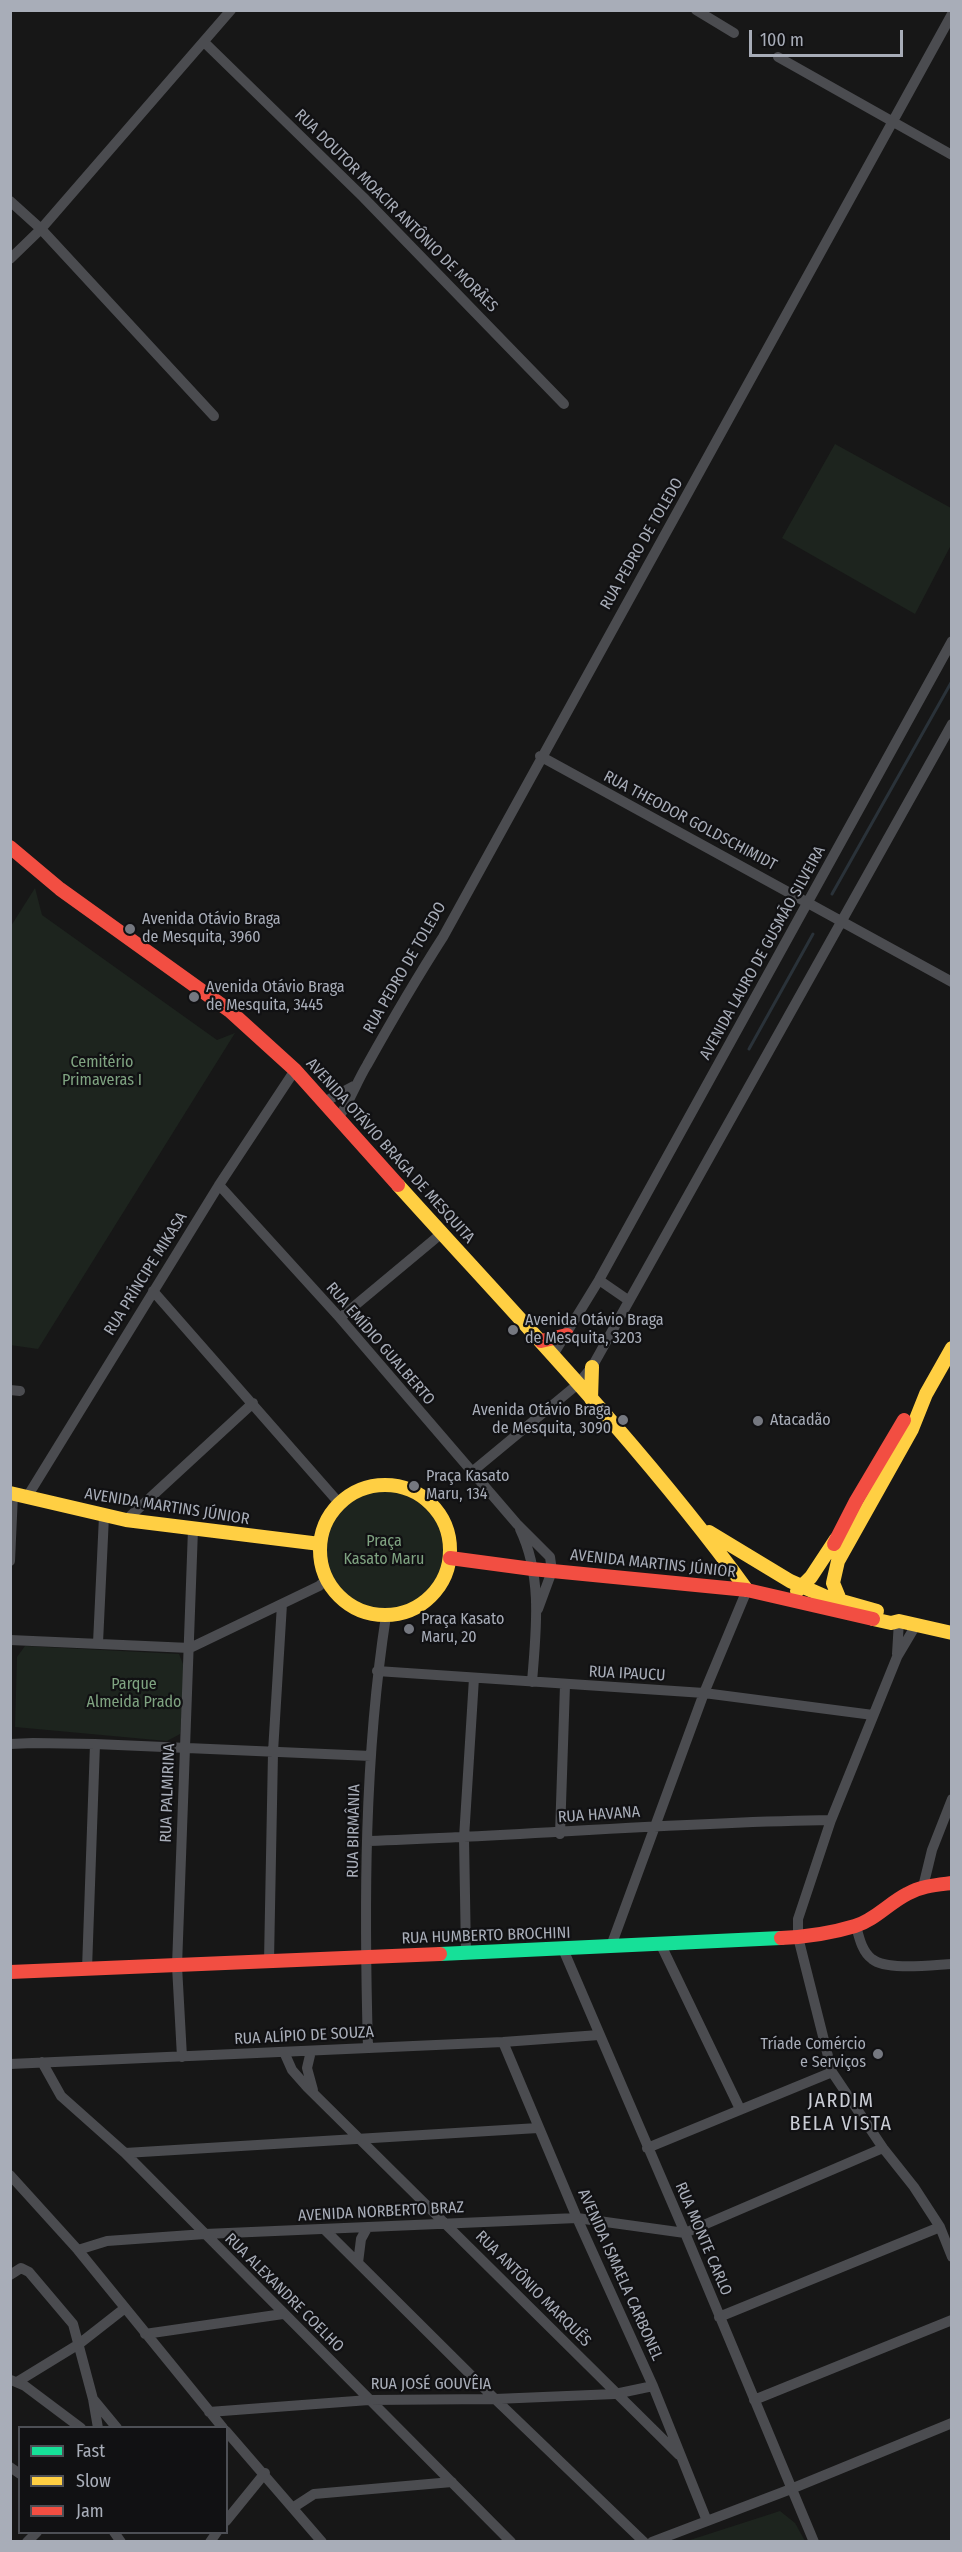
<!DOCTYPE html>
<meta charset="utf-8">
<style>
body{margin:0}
#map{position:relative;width:962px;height:2552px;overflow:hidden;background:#171717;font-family:"Fira Sans Condensed",sans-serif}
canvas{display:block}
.frame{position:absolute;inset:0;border:12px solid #a8adb8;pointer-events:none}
.legend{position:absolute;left:18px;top:2426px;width:210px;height:108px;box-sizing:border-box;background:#111113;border:2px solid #4d4f55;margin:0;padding:8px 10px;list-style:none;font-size:18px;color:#a8adb8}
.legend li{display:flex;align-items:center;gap:12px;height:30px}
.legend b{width:30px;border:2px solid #4d4f55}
.scale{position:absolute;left:749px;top:30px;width:154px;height:27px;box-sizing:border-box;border:3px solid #a8adb8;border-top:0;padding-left:8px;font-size:18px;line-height:21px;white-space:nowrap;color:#a8adb8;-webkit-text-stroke:4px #111113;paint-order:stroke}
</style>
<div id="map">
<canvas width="962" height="2552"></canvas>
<div class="frame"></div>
<ul class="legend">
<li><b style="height:8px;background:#16e098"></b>Fast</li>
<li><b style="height:8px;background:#ffcf43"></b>Slow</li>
<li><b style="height:8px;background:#f24e42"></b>Jam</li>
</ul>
<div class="scale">100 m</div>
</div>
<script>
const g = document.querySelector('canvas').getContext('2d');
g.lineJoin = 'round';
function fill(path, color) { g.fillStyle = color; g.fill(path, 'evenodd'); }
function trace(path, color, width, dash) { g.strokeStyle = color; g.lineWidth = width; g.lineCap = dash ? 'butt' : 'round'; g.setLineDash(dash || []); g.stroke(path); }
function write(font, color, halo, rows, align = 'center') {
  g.font = font + ' "Fira Sans Condensed",sans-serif'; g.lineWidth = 4.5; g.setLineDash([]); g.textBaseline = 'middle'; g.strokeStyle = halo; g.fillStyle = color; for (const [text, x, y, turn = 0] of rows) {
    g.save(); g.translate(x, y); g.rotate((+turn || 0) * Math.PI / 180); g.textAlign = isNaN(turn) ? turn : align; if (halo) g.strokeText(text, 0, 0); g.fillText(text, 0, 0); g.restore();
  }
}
fill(new Path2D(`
 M835 444 951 508V545L915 614 782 538Z
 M35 888 42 915 217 1040 235 1033 38 1349 10 1345 11 926Z
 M320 1551a65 65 0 1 1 130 0a65 65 0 1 1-130 0Z
 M25 1646 179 1654 185 1669 180 1734 167 1741 15 1727 17 1657Z
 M780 2511 795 2523 805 2541H687Z`), '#1d241e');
trace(new Path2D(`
 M832 894 952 681
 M749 1049 813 934`), '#2a3239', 3);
trace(new Path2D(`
 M696 10 734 33
 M204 42 363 197 564 404
 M778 57 952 155
 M10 201 41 229 214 416
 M10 259 41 229 231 10
 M540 756 952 982
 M324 1102 354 1086
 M338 1118C350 1102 356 1083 367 1065 391 1022 416 979 443 937L952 14
 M219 1185 340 1318 517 1524 550 1557 552 1571 538 1609
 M599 1280 628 1300
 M153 1291 340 1504
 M340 1318 442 1233
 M553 1355 599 1280 952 641
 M10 1390 20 1391
 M473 1471 578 1384 592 1367 952 724
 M27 1497 219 1185 295 1070
 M126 1520 253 1403
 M520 1529C543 1577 536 1631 532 1682
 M10 1561 13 1494
 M916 1625 897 1657 831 1820 798 1919V1937L832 2072 883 2148 914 2187 940 2227 952 2257
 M10 1640 190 1648 319 1586 327 1579
 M98 1643 104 1516
 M897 1654 899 1621
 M377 1671 704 1693 873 1715
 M10 1744 33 1743 95 1744 371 1756
 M560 1834 565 1685
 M369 1841C523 1836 677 1822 831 1820
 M923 1887 932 1850 952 1799
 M856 1926C859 1937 862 1952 872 1959 887 1971 932 1965 952 1964
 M661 1945 740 2109
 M611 1946 704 1693 747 1590
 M563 1949 685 2233 814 2542
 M466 1953 464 1838 474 1678
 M269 1961 273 1752 282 1604
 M87 1969 95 1744
 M503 2042 577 2218 653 2386 707 2521
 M368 2048C364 1905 364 1758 386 1616
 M311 2051 307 2068 313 2090
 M284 2052 292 2070 307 2087 679 2455
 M182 2057 177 1966 193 1529
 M42 2062 61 2096 125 2153 511 2542
 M10 2064 503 2042 599 2035
 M647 2148 832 2072
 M125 2153 538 2128
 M10 2175 78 2250 223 2428
 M325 2230 495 2399 644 2542
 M78 2250 107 2241 205 2234 577 2218 685 2233 883 2148
 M358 2263 361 2239 367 2228
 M10 2275 21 2268 29 2272 73 2324 93 2399 98 2428
 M719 2317 940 2227
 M145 2334 283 2314
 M11 2380 25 2386 81 2428
 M17 2382 79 2344 125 2308
 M93 2399 117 2428
 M754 2400 952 2320
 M209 2412 369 2400 495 2399 615 2394 653 2386
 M226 2431 322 2542
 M10 2467 20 2474
 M294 2507 314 2494 452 2482
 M226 2521 265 2473
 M114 2532 121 2542
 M27 2542 37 2532
 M210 2542 217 2532
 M652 2542 791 2489 952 2423`), '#4b4c50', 10);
trace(new Path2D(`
 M440 1954 781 1938`), '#16e098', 14);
trace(new Path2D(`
 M398 1185C517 1317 642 1446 747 1590
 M591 1399 592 1367
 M320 1550a65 65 0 1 1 130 0a65 65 0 1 1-130 0Z
 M10 1493 126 1520 320 1544
 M709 1532 790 1581 824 1596 877 1611
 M797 1591 811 1577 836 1539
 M840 1600 833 1583 838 1561 912 1429 926 1394 952 1348
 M873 1619 891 1623 899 1621 952 1633`), '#ffcf43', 14);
trace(new Path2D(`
 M10 847 60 889 230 1011 295 1070 398 1185
 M541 1341 567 1335
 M834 1544 856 1501 904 1420
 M450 1558 532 1569 747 1590 873 1619
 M781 1938C805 1937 832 1933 855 1926 875 1920 889 1903 907 1894 921 1886 936 1885 952 1883
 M10 1972 440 1954`), '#f24e42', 14);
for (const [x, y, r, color] of [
 [130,929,6,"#757880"],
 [194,997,6,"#757880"],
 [513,1330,6,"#757880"],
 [623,1420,6,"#757880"],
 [758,1421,6,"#757880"],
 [414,1486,6,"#757880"],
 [409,1629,6,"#757880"],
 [878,2054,6,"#757880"]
]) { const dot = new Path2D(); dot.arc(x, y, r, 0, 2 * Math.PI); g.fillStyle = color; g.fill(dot); trace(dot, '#111113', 2); }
write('16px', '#a8adb8', '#111113', [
 ["RUA DOUTOR MOACIR ANTÔNIO DE MORÂES",396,211,45],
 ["RUA PEDRO DE TOLEDO",642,544,-60],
 ["RUA THEODOR GOLDSCHIMIDT",690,821,28],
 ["AVENIDA LAURO DE GUSMÃO SILVEIRA",763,953,-61],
 ["RUA PEDRO DE TOLEDO",405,968,-60],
 ["AVENIDA OTÁVIO BRAGA DE MESQUITA",390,1151,48],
 ["RUA PRÍNCIPE MIKASA",146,1274,-58],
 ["RUA EMÍDIO GUALBERTO",380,1344,49],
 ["AVENIDA MARTINS JÚNIOR",167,1507,9],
 ["AVENIDA MARTINS JÚNIOR",653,1564,6],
 ["RUA IPAUCU",627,1674,3],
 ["RUA PALMIRINA",168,1793,-88],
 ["RUA HAVANA",599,1815,-4],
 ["RUA BIRMÂNIA",354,1831,-89],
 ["RUA HUMBERTO BROCHINI",486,1936,-2],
 ["RUA ALÍPIO DE SOUZA",304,2036,-3],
 ["AVENIDA NORBERTO BRAZ",381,2212,-3],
 ["RUA MONTE CARLO",703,2239,67],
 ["AVENIDA ISMAELA CARBONEL",620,2275,66],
 ["RUA ANTÔNIO MARQUÊS",533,2289,45],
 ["RUA ALEXANDRE COELHO",284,2293,45],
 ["RUA JOSÉ GOUVÊIA",431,2385]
]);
write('16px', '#a8adb8', '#111113', [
 ["Avenida Otávio Braga",142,920],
 ["de Mesquita, 3960",142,938],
 ["Avenida Otávio Braga",206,988],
 ["de Mesquita, 3445",206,1006],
 ["Avenida Otávio Braga",525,1321],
 ["de Mesquita, 3203",525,1339],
 ["Avenida Otávio Braga",611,1411,"right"],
 ["de Mesquita, 3090",611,1429,"right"],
 ["Atacadão",770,1421],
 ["Praça Kasato",426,1477],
 ["Maru, 134",426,1495],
 ["Praça Kasato",421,1620],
 ["Maru, 20",421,1638],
 ["Tríade Comércio",866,2045,"right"],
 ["e Serviços",866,2063,"right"]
], 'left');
write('16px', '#7fa381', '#111113', [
 ["Cemitério",102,1063],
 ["Primaveras I",102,1081],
 ["Praça",384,1542],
 ["Kasato Maru",384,1560],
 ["Parque",134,1685],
 ["Almeida Prado",134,1703]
]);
g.letterSpacing = '1.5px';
write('20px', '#c9ccd4', '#111113', [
 ["JARDIM",841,2101],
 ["BELA VISTA",841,2124]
]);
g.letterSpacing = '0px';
</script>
